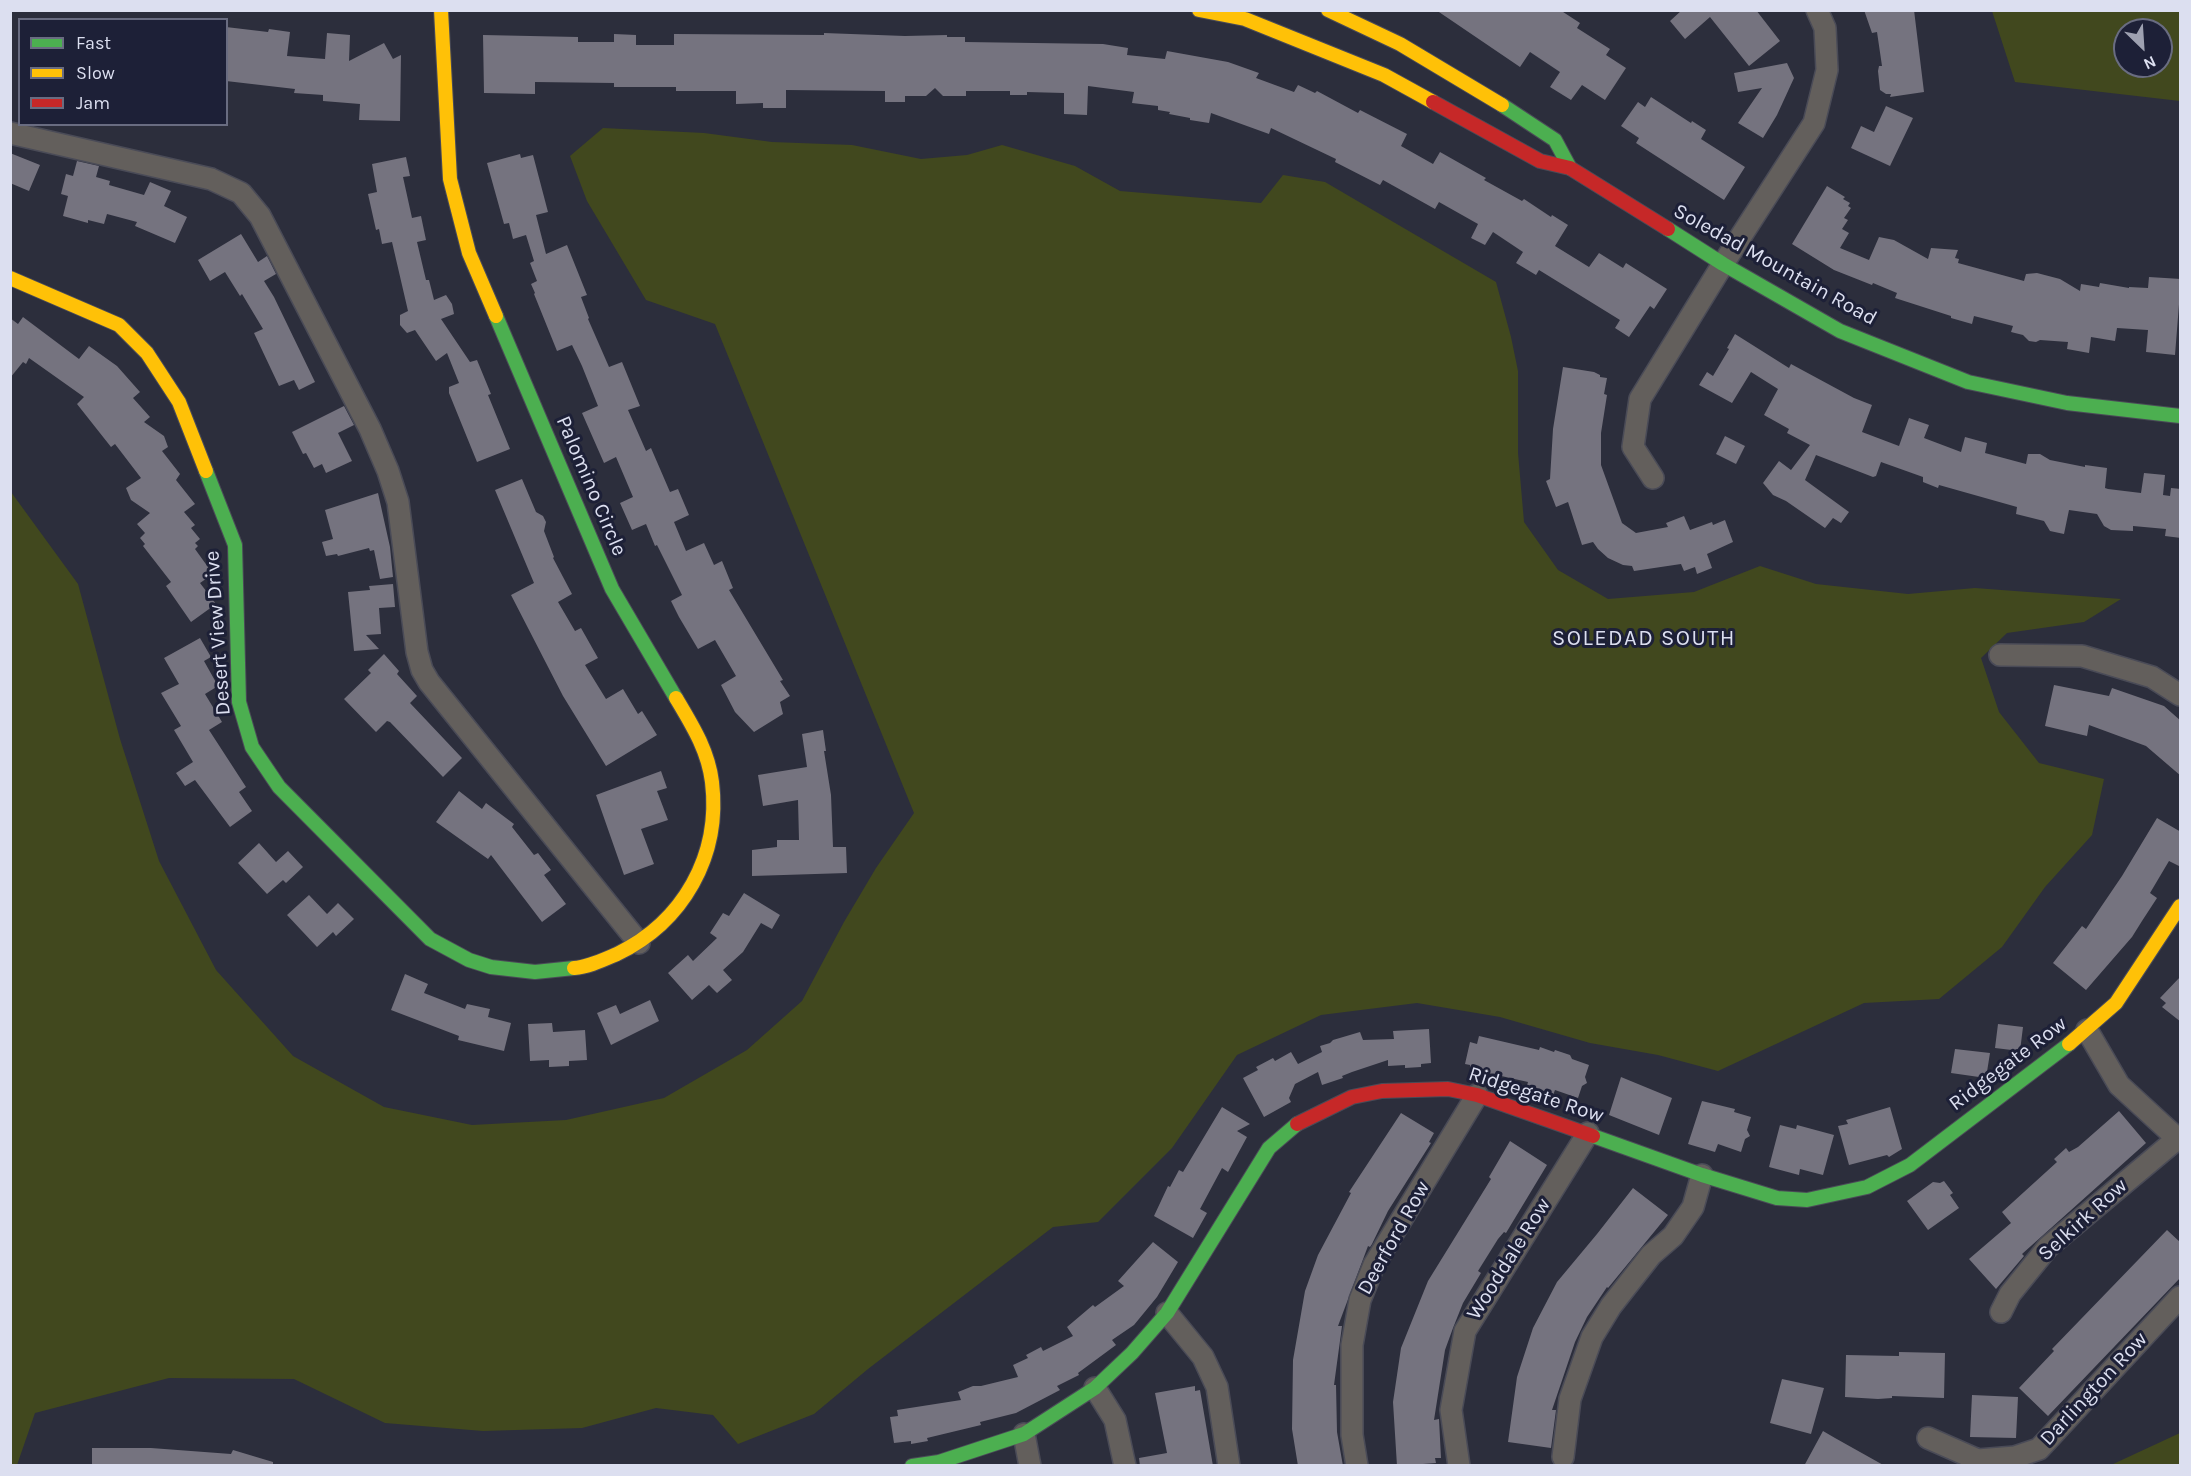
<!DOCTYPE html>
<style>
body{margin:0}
#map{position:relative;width:2191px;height:1476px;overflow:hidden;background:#2c2e3c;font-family:Karla,sans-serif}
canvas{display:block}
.frame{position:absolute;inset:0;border:12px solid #dcdff0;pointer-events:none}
.legend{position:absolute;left:18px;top:18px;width:210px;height:108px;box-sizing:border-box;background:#1d2037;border:2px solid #696c81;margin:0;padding:8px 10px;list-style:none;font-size:18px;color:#dcdff0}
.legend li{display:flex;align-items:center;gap:12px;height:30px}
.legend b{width:30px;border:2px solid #696c81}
.north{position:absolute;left:2113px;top:18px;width:60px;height:60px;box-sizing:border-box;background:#1d2037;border:2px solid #696c81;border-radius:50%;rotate:155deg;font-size:16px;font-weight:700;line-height:24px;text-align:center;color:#dcdff0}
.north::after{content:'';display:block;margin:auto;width:21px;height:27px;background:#9ea1b1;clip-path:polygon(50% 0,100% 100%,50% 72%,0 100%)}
</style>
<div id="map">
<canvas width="2191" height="1476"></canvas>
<div class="frame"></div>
<ul class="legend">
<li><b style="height:8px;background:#4caf50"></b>Fast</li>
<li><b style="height:8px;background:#ffc107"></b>Slow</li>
<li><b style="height:8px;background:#c62828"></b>Jam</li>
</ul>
<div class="north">N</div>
</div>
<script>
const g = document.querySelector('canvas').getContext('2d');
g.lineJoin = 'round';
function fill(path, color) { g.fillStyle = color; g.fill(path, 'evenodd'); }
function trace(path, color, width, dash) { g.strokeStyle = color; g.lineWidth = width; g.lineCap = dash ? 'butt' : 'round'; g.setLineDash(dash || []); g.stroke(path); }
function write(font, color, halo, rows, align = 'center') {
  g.font = font + ' Karla,sans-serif'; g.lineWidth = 6; g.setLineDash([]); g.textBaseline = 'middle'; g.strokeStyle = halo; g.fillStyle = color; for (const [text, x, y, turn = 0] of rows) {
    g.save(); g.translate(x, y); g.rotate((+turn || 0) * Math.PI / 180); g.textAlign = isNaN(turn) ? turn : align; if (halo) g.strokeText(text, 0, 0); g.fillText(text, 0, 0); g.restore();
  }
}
fill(new Path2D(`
 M1992 11H2180V101L2015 82ZM2125 30H2161V66H2125Z
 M603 128 704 133 772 142 852 145 921 159 967 155 1002 145 1075 166 1120 191 1261 203 1283 175 1325 182 1496 282 1511 337 1518 371V453L1524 522 1558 570 1608 599 1694 592 1760 566 1816 584 1908 594 1975 588 2121 599 2084 622 2007 633 1981 658 1999 712 2039 763 2104 779 2092 835 2045 887 2002 947 1939 999 1864 1003 1718 1071 1658 1055 1590 1043 1500 1017 1417 1003 1321 1015 1237 1055 1172 1148 1098 1222 1053 1227 868 1369 814 1414 738 1444 713 1415 656 1408 582 1428 483 1431 385 1423 294 1379 169 1378 35 1413 17 1465H11V492L78 584 120 739 159 861 216 970 293 1056 384 1107 472 1125 566 1120 664 1098 747 1050 802 1001 844 922 876 868 914 813 715 324 646 300 587 201 570 156Z
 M2180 1433V1465H2111Z`), '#41481e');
fill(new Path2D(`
 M1436 10H1560L1580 23 1577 28 1610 49 1606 55 1626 68 1605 100 1582 85 1571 100 1550 87 1560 72 1530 52 1520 67Z
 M1682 10H1756L1780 41 1749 66 1710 17 1685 39 1670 21Z
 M1864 10H1914L1924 92 1890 97 1891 94H1886L1880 90 1878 71 1879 66H1882L1877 32 1872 33Z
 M226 27 268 32 269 29 290 32 287 56 325 59 327 33 350 35 349 61 384 43 393 59 401 55 400 121 359 120 360 104 323 101V95L294 93 295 89 226 81Z
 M824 33 905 36 947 35V37H965V42L1103 44 1128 48 1127 55 1165 59 1167 51 1228 62 1259 73 1256 78 1294 92 1298 85 1315 93 1317 91 1358 113 1360 110 1407 134 1401 146 1433 164 1440 152 1486 178 1484 180 1522 201 1524 199 1551 217 1552 215 1568 225 1555 246 1589 267 1599 253 1623 268 1626 263 1667 289 1654 309 1650 306 1629 337 1615 328 1620 320 1539 270 1536 275 1516 263 1523 252 1493 232 1485 245 1471 238 1478 224 1439 202 1435 209 1383 180 1380 185 1335 162 1336 159 1271 128 1269 134 1211 113 1209 123 1190 120V118L1169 114 1170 112 1158 110V106L1132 103 1134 92 1088 86 1087 115 1064 114V93L1027 92V95H1010V91H966V96H943L935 88 926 96H905V102H885V91L786 90V108H763V103L736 104V91H676V87H614V83L535 82V94L484 93 483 35 578 37V42H614V34L636 35V45H674V34L824 35Z
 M1787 63 1794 78 1777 115 1763 138 1738 123 1762 88 1738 92 1734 73Z
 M1651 97 1691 123 1692 121 1706 130 1701 139 1745 167 1724 200 1636 143 1639 138 1621 126 1638 102 1645 107Z
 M1886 106 1913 118 1890 166 1851 148 1861 126 1874 132Z
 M10 153 40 165 29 191 10 183Z
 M520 154 521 158 533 155 548 212 536 215 546 254 567 245 587 295 581 297 589 318 588 319 609 367 622 362 640 406 628 410 646 451 651 448 670 492 678 489 689 515 674 522 686 551 704 543 714 565 722 561 733 588 729 590 783 680 780 681 790 696 780 702 783 714 754 732 735 712 721 685 736 676 715 640 698 649 679 617 671 601 682 595 657 545 655 546 646 524 632 530 620 503 633 497 616 457 604 463 582 413 598 406 582 366 572 345 557 351 534 294 535 293 531 284 537 281 530 263 534 261 526 235 513 239 509 223 504 224 487 163Z
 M406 157 410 176 403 177 412 218 421 216 426 240 417 242 426 280H429L434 300 446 295 452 304 454 314 441 319 470 362 477 360 491 394 488 395 510 449 477 462 449 393V387L459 383 447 353 436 361 415 330 407 333 400 325V315L408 311 392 242 382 244 379 229 376 230 368 194 377 192 372 164Z
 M77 161 99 166 96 177 110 181 109 185 144 195 150 182 171 191 164 206 187 217 175 243 135 226 137 222 107 214 104 224 88 220V223L63 216 68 196 61 194 66 174 73 176Z
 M1827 186 1845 197 1843 199 1850 203 1848 206 1851 208 1844 218 1848 220 1842 229 1849 233 1840 248 1869 260 1879 237 1894 240 1928 259 1931 248 1958 250 1955 258 1959 259 1958 263 2024 281 2026 274 2037 273 2060 279 2080 291 2081 284 2099 287 2100 283 2129 288V287L2148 288 2149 277 2181 279 2175 355 2146 352 2148 330 2117 328 2115 341 2091 337 2089 353 2067 349 2068 342 2040 340 2036 342 2029 341 2023 335 2011 332 2013 326 1974 316 1972 324 1951 318V316L1895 298 1897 293 1873 283 1872 285 1834 270 1792 244Z
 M241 234 258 262 267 256 276 274 264 281 274 297 315 382 299 390 294 380 279 386 254 333 263 329 242 294 240 296 225 272 210 281 198 260Z
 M23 317 79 359 89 346 117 366 140 392 133 398 150 417 144 422 164 436 168 447 162 451 180 474 176 480 195 504 184 512 195 525 191 528 200 539 195 543 198 546 195 549 213 574 200 583 216 604 191 622 166 586 171 582 143 546 145 544 140 538 145 533 137 524 150 513 131 500 126 488 141 478 115 444 111 447 77 404 84 397 29 358 26 364 23 362 10 378V318L18 324Z
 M1735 334 1789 368 1791 364 1854 398 1872 405 1862 432 1899 446 1909 418 1929 425 1924 438 1961 452 1965 437 1987 443 1985 453 2026 464 2028 454H2040L2050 460 2085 467V465L2107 468 2105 488 2108 489 2141 493 2144 473 2165 475 2163 495 2170 496 2171 488 2181 489V538L2165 536 2166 529 2133 526V531L2111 530 2104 526 2097 514 2069 510 2064 534 2050 531 2044 521 2016 514 2017 507 1939 485 1938 488 1923 482V477L1881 462 1876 476 1873 477 1816 455 1805 480 1849 512 1841 523 1833 518 1825 528 1786 501 1773 495 1763 483 1779 461 1791 470 1810 445 1787 433 1789 429 1764 415 1778 389 1751 372 1732 403 1699 385 1707 372 1713 376 1729 349 1727 348Z
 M1563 367 1594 372 1600 375V377L1607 378 1604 394 1607 395 1601 433V465L1622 523 1636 533 1668 527 1666 523 1684 516 1690 530 1712 522 1713 525 1725 520 1733 542 1707 554 1712 568 1697 574 1695 567 1684 571 1681 564 1634 571 1632 566 1623 565 1608 558 1598 549 1593 542 1582 545 1568 502 1556 507 1546 481 1550 479 1553 429Z
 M344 406 354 425 338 433 352 461 326 473 322 464 314 468 306 453 303 454 292 432Z
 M1725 436 1745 446 1736 464 1716 454Z
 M522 479 536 512 543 516 546 522 544 531 554 557 553 558 572 594 558 602 575 631 581 628 598 658 585 665 606 699 623 689 638 714 642 711 657 735 606 766 563 696 511 595 534 583 495 490Z
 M378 493 390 547 393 577 380 579 374 550 370 551 369 548 338 556 337 554 326 556 322 542 333 539 325 510Z
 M393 584 395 607 379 608 381 634 366 635 379 649 354 651 348 592 370 590 369 586Z
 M200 638 211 657 204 661 218 686 205 694 222 722 209 730 246 787 239 792 252 811 230 827 195 780 185 786 176 773 193 762 174 730 181 726 161 693 179 684 164 658Z
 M384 654 399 671 397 674 417 696 410 703 462 758 443 777 390 722 387 721 376 732 344 699 371 673 368 670Z
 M2054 685 2109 696 2112 688 2164 706 2181 721V776L2146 746 2089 725 2087 736 2045 726Z
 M823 730 826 751H824L831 795 833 847H846L847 873 752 876V850L777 847V840H799L798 800 763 806 758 775 807 767 802 734Z
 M661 771 667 788 657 791 668 820 641 829 654 864 624 875 596 795Z
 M459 791 482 809 486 803 514 824 512 827 534 855 538 853 551 870 544 875 566 904 542 922 491 855 488 859 436 822Z
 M2157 818 2181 832V867L2169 861 2150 893 2157 898 2142 921 2132 937 2086 990 2053 963 2082 926 2086 929 2122 876Z
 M259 843 276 862 288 851 303 867 286 883 283 880 267 894 238 863Z
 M744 893 780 915 772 929 761 923 743 952 723 970 732 980 717 993 709 985 692 1000 668 973 688 955 693 961 717 938 710 933 723 913 729 916Z
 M309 895 327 914 338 903 354 919 336 936 333 932 317 947 287 915Z
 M405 974 428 984 424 993 465 1009 467 1004 490 1009 488 1017 511 1023 504 1051 458 1040 459 1036 391 1010Z
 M2181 976V1022L2162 1007 2166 1003 2160 998Z
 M650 1000 659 1021 611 1045 597 1013 616 1005 620 1014Z
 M552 1023 553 1032 585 1030 587 1060 569 1061V1066L549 1067V1060L530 1061 528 1024Z
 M1998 1024 2023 1027 2020 1051 1995 1048Z
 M1429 1029 1431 1063 1421 1064V1067L1405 1068V1065L1388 1066V1060L1352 1072 1342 1076 1343 1078 1322 1085 1318 1072 1295 1084 1289 1098 1291 1102 1264 1117 1243 1078 1258 1070 1256 1067 1273 1058 1275 1061 1291 1052 1298 1064 1322 1052 1320 1046 1330 1043 1333 1040 1360 1032 1363 1040 1394 1039 1393 1031Z
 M1479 1036 1539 1050 1540 1047 1554 1052 1555 1050 1570 1055 1572 1059 1589 1065 1585 1077 1587 1083 1582 1086 1578 1098 1555 1090 1552 1098 1526 1089 1528 1082 1470 1069V1065L1465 1064 1470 1042 1477 1044Z
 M1955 1049 1990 1053 1986 1078 1951 1073Z
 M1621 1077 1672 1098 1659 1135 1609 1115Z
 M1702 1101 1735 1109 1734 1112 1751 1117 1747 1130 1750 1136 1745 1139 1741 1152 1718 1144 1715 1152 1688 1144Z
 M1222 1107 1250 1124 1237 1131 1247 1137 1228 1172 1222 1168 1200 1209 1207 1213 1193 1238 1154 1216 1168 1186 1170 1187 1179 1170 1183 1172Z
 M1890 1107 1902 1149 1889 1157 1887 1155 1849 1165 1838 1126 1848 1124 1846 1120Z
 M2119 1111 2146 1143 2022 1254 2024 1256 1996 1289 1969 1259 2011 1223 2002 1212 2057 1162 2054 1159 2066 1148 2069 1152 2078 1147Z
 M1401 1113 1434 1133 1429 1142 1431 1143 1388 1211 1372 1244 1370 1247 1368 1246 1338 1326H1342L1334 1385H1336L1337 1432 1343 1466H1298L1292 1429 1293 1360 1305 1291 1318 1255 1351 1193 1349 1192Z
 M1780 1125 1796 1129 1797 1125 1834 1135 1823 1175 1800 1169 1799 1175 1769 1167Z
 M1510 1141 1547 1165 1506 1233 1504 1232 1498 1239 1478 1271 1481 1273 1463 1303 1453 1328 1445 1350 1434 1420 1439 1419 1441 1458H1435L1436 1463 1397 1466 1393 1402 1401 1348 1428 1281 1491 1179 1489 1177Z
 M1944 1181 1953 1193 1950 1195 1959 1208 1928 1230 1907 1201 1933 1182 1940 1183Z
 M1633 1188 1668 1215 1608 1288 1607 1287 1587 1317 1575 1342 1552 1410H1556L1551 1448 1508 1442 1517 1377 1533 1328 1557 1282 1597 1234Z
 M2167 1230 2181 1243V1277L2048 1416 2019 1388 2054 1351 2052 1349Z
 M1153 1242 1178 1262 1157 1297 1134 1325 1112 1340 1116 1345 1078 1373 1079 1375 1057 1386 1060 1390 1016 1413 980 1422 981 1425 927 1438 928 1441 911 1444V1441L894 1443 890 1417 898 1416 897 1410 961 1400 958 1392 973 1386H981L1018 1377 1013 1365 1028 1358 1026 1355 1041 1347 1043 1351 1073 1336 1067 1327 1093 1305 1095 1307 1124 1286 1118 1281Z
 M1899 1352 1945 1353 1944 1398 1892 1396V1398L1878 1399 1845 1397 1846 1355 1899 1356Z
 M1782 1379 1824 1388 1811 1434 1770 1423Z
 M1195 1386V1391L1200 1390 1213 1466H1140L1139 1458 1167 1453 1155 1393Z
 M1972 1395 2018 1397 2016 1438 1970 1437Z
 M1823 1431 1835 1438 1885 1466H1804Z
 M92 1448H151L231 1454 233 1450 273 1462V1466H92Z`), '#75737f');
const street = new Path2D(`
 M10 133 211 179 241 193 260 216 370 429 388 471 398 502 417 652 422 670 429 682 639 943
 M1653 478 1633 447 1640 399 1723 264 1814 123 1827 70 1825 28 1817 10
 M2000 655 2082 656 2152 677 2180 695
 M2087 1030 2119 1085 2180 1141
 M2001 1312 2010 1294 2048 1247 2177 1139
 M1167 1313 1203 1357 1217 1387 1229 1466
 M1095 1388 1115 1420 1125 1466
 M1024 1434 1030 1466
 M1928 1438 1978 1460 2015 1457 2039 1449 2180 1297
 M1563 1457 1570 1399 1592 1337 1611 1306 1651 1255 1673 1236 1693 1207 1702 1175
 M1357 1466 1352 1435V1345L1360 1300 1374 1265 1477 1095
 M1459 1466 1451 1410 1465 1331 1588 1133`);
const fast = new Path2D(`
 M1502 105 1555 140 1570 168
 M1668 229 1723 264 1840 331 1968 382 2067 403 2180 416
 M496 316 612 589 676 698
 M206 471 235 545 239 702 252 747 279 787 430 939 469 960 491 967 535 972 574 968
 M1593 1136 1702 1175 1777 1198 1807 1200 1867 1187 1910 1165 2069 1044
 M912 1466 939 1462 1024 1434 1095 1388 1132 1353 1167 1313 1269 1148 1297 1124`);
const slow = new Path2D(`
 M441 10 450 179 469 253 496 316
 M1199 10 1245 19 1384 75 1433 102
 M1328 10 1400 44 1502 105
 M10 278 119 325 147 353 179 402 206 471
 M574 968C589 967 603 960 617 954 683 922 721 856 712 782 708 750 692 725 676 698
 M2069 1044 2116 1003 2180 906`);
const jam = new Path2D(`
 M1433 102 1540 161 1570 168 1668 229
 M1297 1124 1352 1097 1382 1091 1448 1089 1477 1095 1593 1136`);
trace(street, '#4a4b57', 24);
trace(fast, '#4a4b57', 16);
trace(slow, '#4a4b57', 16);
trace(jam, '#4a4b57', 16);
trace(street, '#635f5c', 21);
trace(fast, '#4caf50', 14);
trace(slow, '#ffc107', 14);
trace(jam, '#c62828', 14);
write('21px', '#dcdff0', '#1d2037', [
 ["Soledad Mountain Road",1775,265,29],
 ["Palomino Circle",591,486,67],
 ["Desert View Drive",218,633,-94],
 ["Ridgegate Row",2008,1064,-37],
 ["Ridgegate Row",1536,1095,18],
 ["Selkirk Row",2083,1220,-42],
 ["Deerford Row",1394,1238,-61],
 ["Wooddale Row",1509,1259,-58],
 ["Darlington Row",2094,1389,-47]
]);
g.letterSpacing = '1.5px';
write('22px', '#dcdff0', '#1d2037', [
 ["SOLEDAD SOUTH",1644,639]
]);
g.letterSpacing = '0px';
</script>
